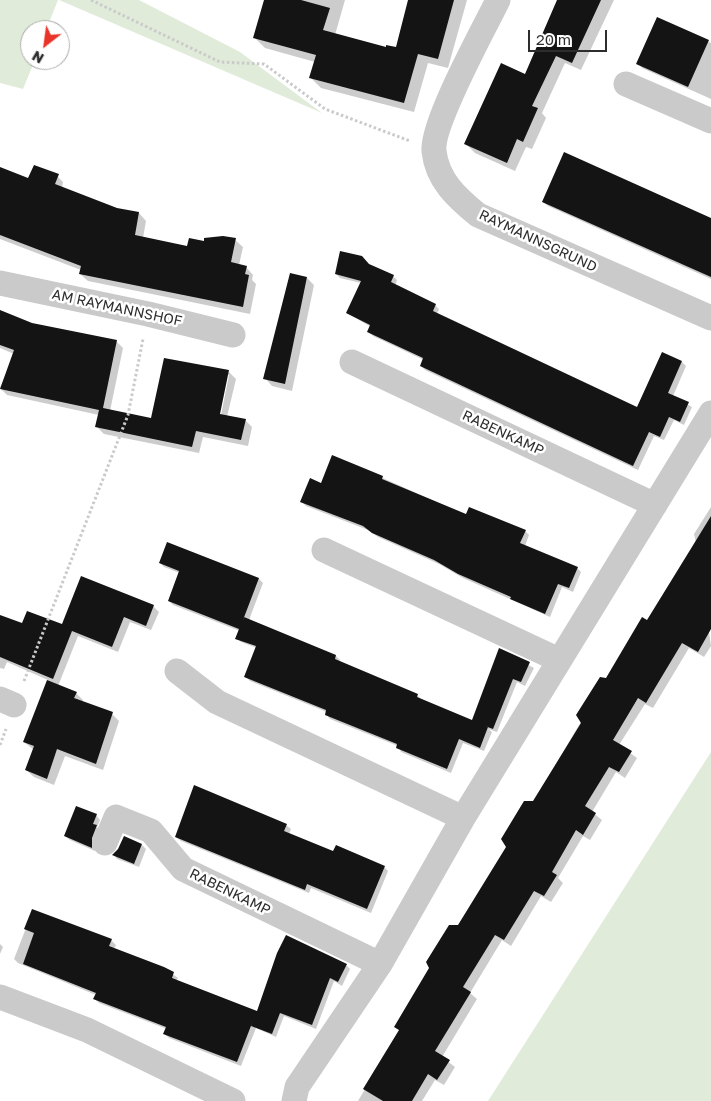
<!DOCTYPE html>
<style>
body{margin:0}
#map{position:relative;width:711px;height:1101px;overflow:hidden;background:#fff;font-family:"Golos Text",sans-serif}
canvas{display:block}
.north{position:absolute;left:20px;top:20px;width:50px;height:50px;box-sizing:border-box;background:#fff;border:1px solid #ababab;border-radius:50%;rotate:210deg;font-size:14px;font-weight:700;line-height:20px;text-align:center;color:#2d2d2d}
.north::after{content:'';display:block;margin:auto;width:18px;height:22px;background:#e93529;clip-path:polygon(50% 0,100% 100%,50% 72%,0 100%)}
.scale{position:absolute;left:528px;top:30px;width:79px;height:22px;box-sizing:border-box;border:2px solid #2d2d2d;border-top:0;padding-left:6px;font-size:15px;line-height:18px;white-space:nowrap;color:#2d2d2d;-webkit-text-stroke:4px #fff;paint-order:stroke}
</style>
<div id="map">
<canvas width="711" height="1101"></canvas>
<div class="north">N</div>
<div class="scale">20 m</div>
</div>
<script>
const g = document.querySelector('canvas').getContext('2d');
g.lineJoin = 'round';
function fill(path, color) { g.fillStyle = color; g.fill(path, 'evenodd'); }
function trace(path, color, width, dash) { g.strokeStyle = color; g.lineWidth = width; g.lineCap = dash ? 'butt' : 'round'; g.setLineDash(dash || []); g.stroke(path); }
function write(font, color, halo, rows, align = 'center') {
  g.font = font + ' "Golos Text",sans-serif'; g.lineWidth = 5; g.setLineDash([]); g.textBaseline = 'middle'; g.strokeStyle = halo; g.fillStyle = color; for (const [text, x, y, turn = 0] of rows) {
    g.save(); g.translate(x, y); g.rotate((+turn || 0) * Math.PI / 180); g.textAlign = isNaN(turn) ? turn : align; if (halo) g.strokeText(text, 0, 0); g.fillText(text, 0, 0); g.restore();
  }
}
fill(new Path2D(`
 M0 0H58L46 30H30V60H35L23 89 0 83Z
 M59 0H139L240 52 322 113Z
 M711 752V1101H488Z`), '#e0ebd9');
fill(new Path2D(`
 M265 0H345L335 35 386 48 397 49 410 0H467L448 68 428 63 414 112 321 88 311 78 315 62 265 48 255 38Z
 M559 0H614L581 70 565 63 542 113 546 118 532 149 526 147 515 171 475 153 466 144 526 75Z
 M658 19 711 43V99L642 68 638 64Z
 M0 168 29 180 55 174 63 182 62 188 117 209 139 213 146 221 143 238 188 248 205 242 235 240 243 247 239 265 246 267 253 275 252 280 256 284 250 314 88 281 80 274 81 270 0 239Z
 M543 202 711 219V279L548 206Z
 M369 265 393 276 397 280 395 286 435 305 439 309 437 314 638 409 663 354 682 362 686 366 673 396 692 407 684 425 674 420 664 440 654 436 638 470 425 370 421 366 424 360 373 336 369 332 371 327 347 313 361 283 340 278 336 274Z
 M307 278 314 285 292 391 272 386 265 378Z
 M0 311 32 324 116 341 123 348 110 411 152 419 229 372 236 379 227 417 245 420 252 427 248 446 203 437 199 453 104 434 97 427 99 415 7 395 0 388 14 354 0 348ZM227 375H229L220 420H217Z
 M333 456 466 515 525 531 529 535 525 546 577 568 581 572 573 592 562 587 550 617 463 578 439 564 378 537 368 530 306 506 302 502 322 485Z
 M711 507V623L709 632 711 646 704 657 689 648 653 708 645 704 619 745 637 758 625 778 616 772 592 812 602 820 590 840 583 836 558 878 563 883 551 902 541 896 511 946 502 940 470 993 477 999 442 1057 455 1067 444 1085 435 1080 422 1101H358L606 679 648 622 696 543 694 534Z
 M168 544 259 579 263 583 249 620 336 656 340 660 339 662 417 695 421 699 473 722 500 650 534 668 525 686 517 682 497 732 488 729 492 732 484 751 463 743 451 773 401 752 398 746 330 719 326 714 327 712 250 681 245 676 257 648 241 642 237 638 240 631 173 605 169 601 180 573 164 567 160 563Z
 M153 606 159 612 151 630 130 622 118 652 78 636 58 686 76 693 83 700 82 702 112 714 119 721 103 770 65 756 54 785 34 777 26 770 34 750 24 742 48 680 7 662 4 669 0 668V616L23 625 63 626Z
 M96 815 100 820 97 827 100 831 95 851 70 840 65 836Z
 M286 825 291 829 289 834 334 853 384 867 388 871 371 913 311 888 309 893 181 841 176 837Z
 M142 845 146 849 139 867 117 859 114 855Z
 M33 910 111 940 116 945 114 949 164 968 178 978 176 981 258 1012 346 965 350 969 342 986 334 981 316 1029 284 1016 276 1037 256 1028 241 1066 169 1038 165 1034 167 1029 99 1003 95 999 96 995 18 963 14 959Z
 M0 944 3 947 0 954Z`), '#0003');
fill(new Path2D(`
 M264 0H301L330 8 323 30 386 47V45L396 47 408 0H454L438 59 418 54 404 103 309 78 316 55 253 38Z
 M557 0H601L572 63 556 56 532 106 538 108 523 142 517 139 507 163 464 144 501 63 525 74Z
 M657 17 709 40 688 87 636 64Z
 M564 152 711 218V277L542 202Z
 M34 165 59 174 55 184 117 208 139 212 135 235 187 246 189 238 204 241V238L223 236 236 238 231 262 247 266 245 274 249 275 243 307 79 274 81 266 0 235V167L28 178Z
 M340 251 362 256 369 264 394 275 391 282 436 304 433 311 637 407 662 352 682 361 668 393 689 402 680 422 669 417 660 437 649 432 633 466 420 366 423 358 367 332 370 325 346 313 361 281 335 274Z
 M290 273 307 277 285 384 263 379Z
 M0 310 32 323 117 340 103 408 151 418 164 358 229 370 220 414 246 419 241 440 196 431 192 447 95 427 99 410 0 389 14 350 0 345Z
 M332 455 383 476 382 479 466 514 469 507 526 530 520 543 578 567 569 588 558 584 545 614 510 599 511 597 458 574 434 560 372 533 363 526 300 502 310 478 321 483Z
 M711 516V629L698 652 682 643 646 703 638 698 613 740 632 751 619 772 609 767 585 806 596 813 583 835 576 830 552 872 557 875 544 896 534 891 504 940 495 935 463 987 471 992 435 1051 450 1060 437 1080 428 1074 412 1101H383L363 1089 399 1030 394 1027 429 968 426 962 449 925H458L506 847 501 839 524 801H533L581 723 576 715 600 677 606 678 642 617 647 620Z
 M167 542 259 578 243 620 244 617 336 655 335 659 418 694 417 697 472 720 499 648 530 662 521 682 513 679 493 729 485 726 488 727 480 748 459 739 447 769 396 748 397 744 325 715 326 710 244 677 256 646 235 639 239 629 168 601 179 571 159 563Z
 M81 576 154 605 146 626 124 617 112 647 72 631 53 679 0 657V615L22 623 27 611 62 624Z
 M47 680 77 692 74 698 113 712 96 764 57 749 47 779 25 770 34 746 23 742Z
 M194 785 287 824 284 831 333 851 336 845 385 866 367 909 307 884 305 890 175 837Z
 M76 806 97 814 93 824 97 825 92 838V848L64 836Z
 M124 836 142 844 134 864 112 855 118 849Z
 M32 909 112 939 109 946 164 967 174 972 172 978 257 1011 277 953 286 935 347 964 338 982 330 978 312 1025 280 1013 272 1034 251 1026 254 1018 237 1062 163 1034 166 1027 93 999 96 993 23 964 34 933 24 929Z`), '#141414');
trace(new Path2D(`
 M91 0 220 62 264 64 325 109 410 141
 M24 681 128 415 143 339
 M0 745 6 729`), '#cacaca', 3, [2.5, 2.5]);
trace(new Path2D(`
 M498 0C484 29 431 124 434 151 437 180 457 198 478 215L711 318
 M626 84 711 121
 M0 283 148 314 233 335
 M352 362 655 505
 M324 550 559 660
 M177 671 217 702 463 818
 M0 699 14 705
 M105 843 116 817 151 831 183 869 380 964
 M0 997 87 1030 233 1101
 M294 1101 297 1087 380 964 463 818 711 413`), '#cacaca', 25);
write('14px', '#2d2d2d', '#fff', [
 ["RAYMANNSGRUND",538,241,25],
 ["AM RAYMANNSHOF",117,308,12],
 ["RABENKAMP",503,433,25],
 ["RABENKAMP",230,892,26]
]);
</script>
